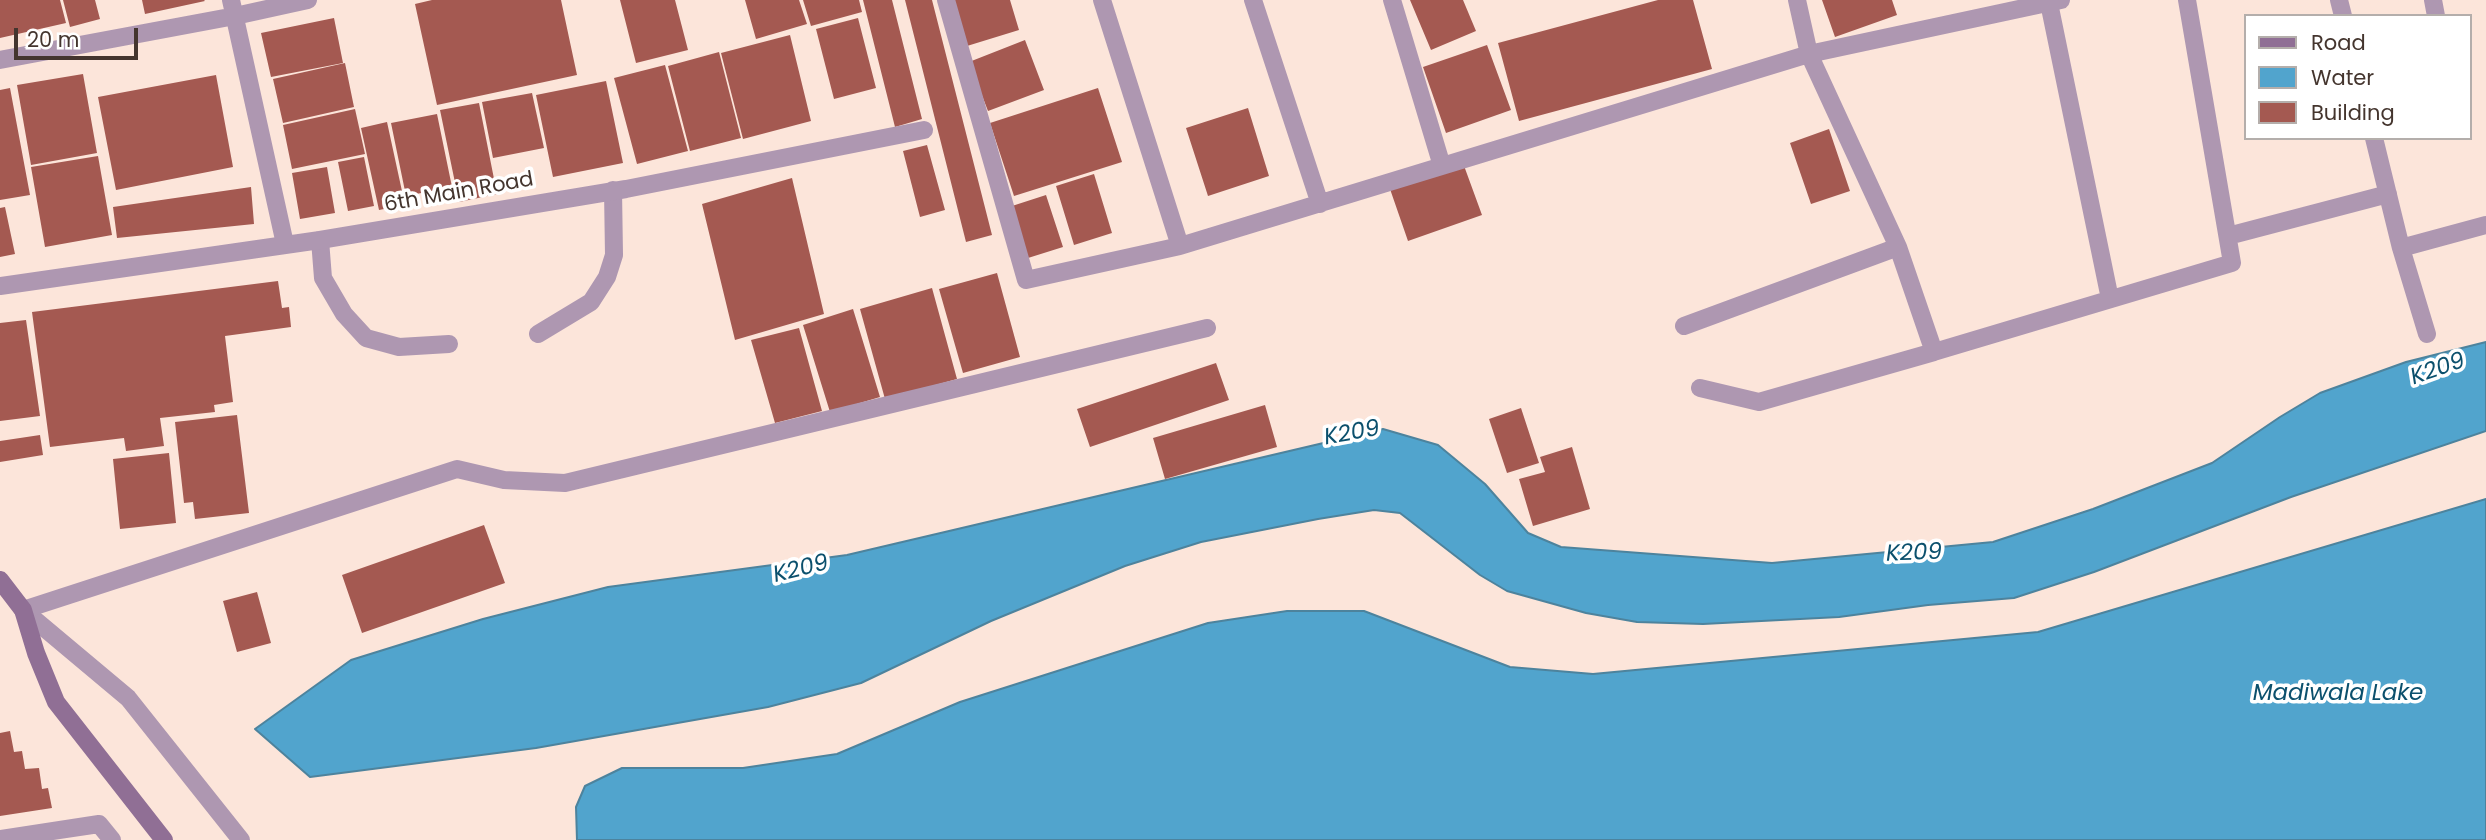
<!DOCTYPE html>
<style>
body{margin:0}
#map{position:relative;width:2486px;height:840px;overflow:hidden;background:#fce5da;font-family:Poppins,sans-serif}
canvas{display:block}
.legend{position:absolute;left:2244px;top:14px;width:228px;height:126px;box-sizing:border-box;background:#fff;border:2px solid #b4aeab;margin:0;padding:9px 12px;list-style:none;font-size:21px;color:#44352e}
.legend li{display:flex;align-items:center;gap:14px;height:35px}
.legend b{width:35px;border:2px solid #b4aeab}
.scale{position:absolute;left:14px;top:28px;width:124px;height:32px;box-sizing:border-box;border:4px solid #44352e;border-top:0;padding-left:9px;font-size:21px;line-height:24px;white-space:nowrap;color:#44352e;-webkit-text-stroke:5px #fff;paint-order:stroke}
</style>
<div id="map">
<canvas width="2486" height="840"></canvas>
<ul class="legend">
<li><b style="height:9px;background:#906f95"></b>Road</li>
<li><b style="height:19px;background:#51a4cd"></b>Water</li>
<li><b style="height:19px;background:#a45951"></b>Building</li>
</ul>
<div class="scale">20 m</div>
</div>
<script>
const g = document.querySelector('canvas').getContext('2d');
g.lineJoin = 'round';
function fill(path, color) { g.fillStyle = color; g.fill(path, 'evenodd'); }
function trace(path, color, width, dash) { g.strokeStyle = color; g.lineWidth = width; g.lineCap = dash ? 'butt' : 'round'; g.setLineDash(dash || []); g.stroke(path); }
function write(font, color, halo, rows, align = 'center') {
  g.font = font + ' Poppins,sans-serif'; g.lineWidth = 7; g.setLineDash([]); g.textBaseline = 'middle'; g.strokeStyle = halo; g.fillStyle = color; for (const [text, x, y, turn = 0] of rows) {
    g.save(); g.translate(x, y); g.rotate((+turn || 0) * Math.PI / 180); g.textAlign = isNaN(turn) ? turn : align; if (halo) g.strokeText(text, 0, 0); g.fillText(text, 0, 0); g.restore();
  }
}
const water = new Path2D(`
 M2486 342V431L2291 497 2094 572 2014 598 1928 605 1839 617 1703 624 1637 622 1586 613 1507 591 1480 575 1400 513 1374 510 1318 519 1201 542 1125 566 991 621 861 683 768 707 536 748 310 777 255 729 351 660 483 619 608 587 847 555 1383 429 1438 445 1485 484 1528 533 1561 547 1772 563 1993 542 2093 509 2212 463 2280 417 2320 393 2406 362Z
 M2486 499V840H577L576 807 585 786 622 768H743L837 754 960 702 1208 623 1287 611H1364L1510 667 1593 674 2038 632Z`);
fill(water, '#51a4cd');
trace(water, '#4d839d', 2);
fill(new Path2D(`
 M0 0H60L66 23 0 38Z
 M63 0H95L100 19 70 27Z
 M142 0H204L205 1 145 14Z
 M432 0H561L577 75 437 105 415 4Z
 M620 0H675L688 50 636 63Z
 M745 0H799L807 24 756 39Z
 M803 0H859L862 12 811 26Z
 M863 0H892L922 119 895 127Z
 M905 0H932L992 235 966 242Z
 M954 0H1010L1019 30 967 46Z
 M1410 0H1463L1476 31 1431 50Z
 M1658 0H1693L1712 69 1519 121 1498 43Z
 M1822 0H1892L1897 15 1835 37Z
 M334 18 343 63 271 77 261 33Z
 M858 18 876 88 834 99 816 29Z
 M790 35 811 121 743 139 721 53Z
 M1025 40 1044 90 988 111 969 62Z
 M1487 45 1511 110 1446 133 1423 67Z
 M719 52 741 138 690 151 668 66Z
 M345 63 354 107 283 123 273 79Z
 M665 65 688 151 637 164 614 78Z
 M83 74 97 153 31 165 17 85Z
 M216 75 233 167 116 190 98 97Z
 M606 81 623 163 553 177 536 95Z
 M10 88 30 195 0 200V90Z
 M1098 88 1122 162 1014 196 990 123Z
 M532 93 544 148 493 158 482 102Z
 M479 103 497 194 459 202 440 110Z
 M1248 108 1269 176 1208 196 1186 128Z
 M355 109 365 154 292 169 283 125Z
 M437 114 452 187 406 196 391 123Z
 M387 122 405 205 379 210 361 128Z
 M1829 129 1850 191 1811 204 1790 143Z
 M927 145 945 210 920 217 903 151Z
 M98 156 112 235 45 247 31 167Z
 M364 157 374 206 348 211 338 162Z
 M1463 163 1482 215 1408 241 1390 189Z
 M327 167 335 213 300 219 292 173Z
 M1094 174 1112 233 1074 245 1056 186Z
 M792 178 824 314 735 340 702 204Z
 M251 187 254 224 117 238 113 207Z
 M1046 195 1063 247 1028 258 1012 206Z
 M5 207 15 254 0 257V208Z
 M997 273 1020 357 963 373 939 289Z
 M278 281 282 308 289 307 291 327 225 336 233 402 214 405 215 412 160 418 164 446 126 451 124 438 50 447 32 312Z
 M932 288 957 379 885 399 860 309Z
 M853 309 880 397 830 412 803 325Z
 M26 320 40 416 0 421V323Z
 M799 328 822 411 775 423 751 340Z
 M1216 363 1229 400 1090 447 1077 409Z
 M1265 405 1277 447 1165 479 1153 438Z
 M1521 408 1539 463 1507 473 1489 419Z
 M237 415 249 513 195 519 193 502 184 503 175 422Z
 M40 435 43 455 0 462V441Z
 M1572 447 1590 509 1533 526 1519 479 1545 472 1540 457Z
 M169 453 176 523 120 529 113 459Z
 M484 525 505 583 362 633 342 575Z
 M257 592 271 643 237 652 223 601Z
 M10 731 14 752 22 751 25 769 39 768 42 789 48 788 52 808 0 816V733Z`), '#a45951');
trace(new Path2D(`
 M320 240 323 278 344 314 366 338 399 347 449 344
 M538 334 591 302 607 277 614 255 613 190
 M23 610 128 698 241 840`), '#ae97b1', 18);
trace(new Path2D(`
 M231 0 285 244
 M946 0 1026 280 1180 246 1809 54 1898 247 1934 352 2232 263 2187 0
 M1102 0 1180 246
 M1253 0 1320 204
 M1392 0 1442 166
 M1797 0 1809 54 2061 0
 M2339 0 2343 16
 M2433 0 2436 16
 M2049 3 2110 299
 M0 60 235 16 308 0
 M2374 138 2401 248 2427 334
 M2228 236 2388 194
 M2401 248 2486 225
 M0 286 320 240 626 189 924 130
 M1684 326 1898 247
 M1700 388 1759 402 1934 352
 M23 610 457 469 504 480 565 483 1207 328
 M0 839 99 824 112 840`), '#ae97b1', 18);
trace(new Path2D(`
 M0 580 23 610 36 653 56 702 164 840`), '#906f95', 18);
write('21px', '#44352e', '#fff', [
 ["6th Main Road",459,193,-10]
]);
write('italic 23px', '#0b506d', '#fff', [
 ["K209",2438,370,-19],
 ["K209",1352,434,-10],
 ["K209",1914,554,-2],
 ["K209",801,570,-14],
 ["Madiwala Lake",2338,694]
]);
</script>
